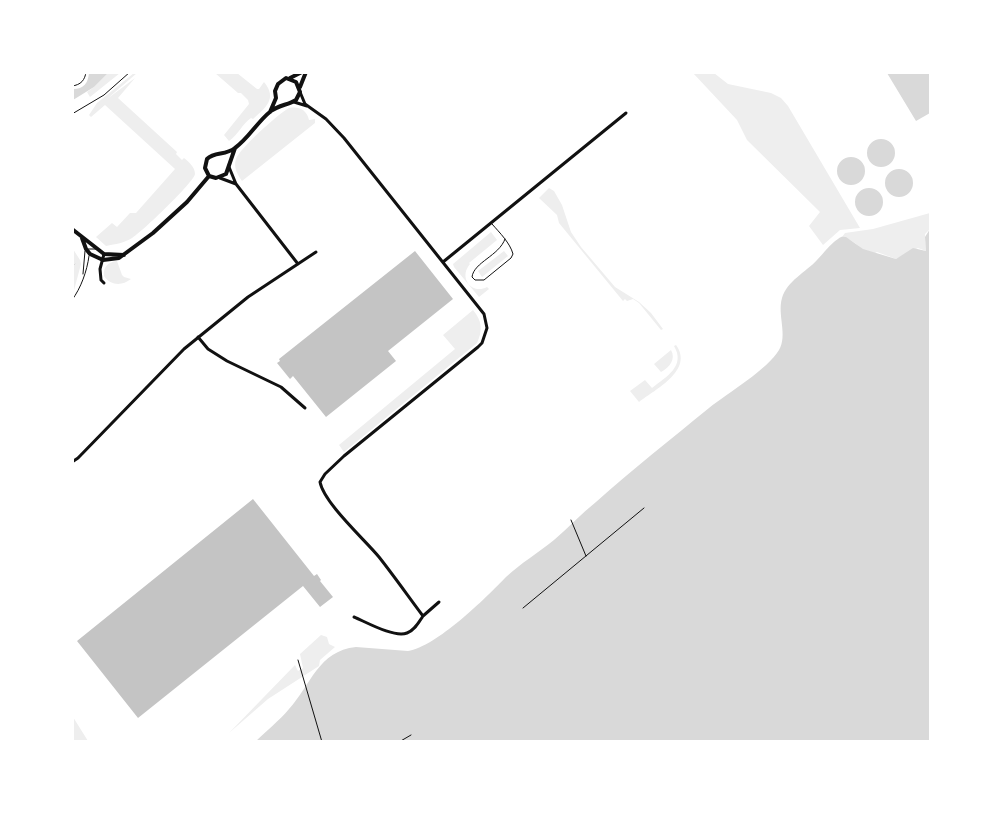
<!DOCTYPE html>
<style>
body{margin:0}
#map{position:relative;width:1003px;height:814px;overflow:hidden;background:#fff;font-family:"Asap Condensed",sans-serif}
canvas{display:block}
.frame{position:absolute;inset:0;border:74px solid #fff;pointer-events:none}
</style>
<div id="map">
<canvas width="1003" height="814"></canvas>
<div class="frame"></div>
</div>
<script>
const g = document.querySelector('canvas').getContext('2d');
g.lineJoin = 'round';
function fill(path, color) { g.fillStyle = color; g.fill(path, 'evenodd'); }
function trace(path, color, width, dash) { g.strokeStyle = color; g.lineWidth = width; g.lineCap = dash ? 'butt' : 'round'; g.setLineDash(dash || []); g.stroke(path); }
fill(new Path2D(`
 M108 73H120L90 97 87 92 94 87Z
 M134 73H137L107 99 135 78 118 98 177 152 176 154 182 160 184 158C189 162 195 167 195 174 195 181 141 233 132 238 124 243 116 244 106 246L96 237 112 223 117 227 130 213H136L175 169 105 105 91 117 89 115 97 103Z
 M215 73H237L257 89H259L264 82C278 99 265 108 253 119L251 118C242 124 239 134 229 141L224 135 249 104 248 100 241 93H238Z
 M693 73H714L728 84 771 93 781 98 788 106 860 228 840 230 823 245 809 226 820 212 747 140 737 120Z
 M289 108C299 106 307 110 309 120L315 119V123L242 181C238 175 233 168 236 159 239 149 278 114 289 108Z
 M549 188 554 191 562 205 571 232 581 247 615 287 639 302 651 313 663 329 661 330 639 303 633 299 627 301 625 299 623 301 559 223 557 215 539 198Z
 M930 213V229L925 234 926 251 918 248 896 259 877 252 868 256C862 248 852 239 842 237L845 233 873 229Z
 M491 232 497 240 469 263 470 264C458 278 472 295 487 287L489 289 479 297 454 267 453 264Z
 M73 249 80 260 81 264 73 294Z
 M504 251 508 256 482 277 478 271Z
 M117 261 122 275 124 277 131 279C122 286 111 286 104 276 103 268 107 262 117 261Z
 M473 310C482 321 483 330 477 343L344 452 339 445 455 349 443 335Z
 M676 345C694 370 656 389 639 402L630 391 645 380 652 388C666 377 686 366 674 346Z
 M671 350C676 359 670 367 661 372L654 364Z
 M321 635 327 637 329 644 335 647 320 660 319 666 268 699 229 733 295 665 298 671 303 668 300 654Z
 M73 717 88 741H73Z`), '#eee');
fill(new Path2D(`
 M89 73H108L94 87 73 100V89C84 89 88 83 89 73Z
 M887 73H930V113L916 121Z
 M867 153a14 14 0 1 1 28 0a14 14 0 1 1-28 0Z
 M837 171a14 14 0 1 1 28 0a14 14 0 1 1-28 0Z
 M885 183a14 14 0 1 1 28 0a14 14 0 1 1-28 0Z
 M855 202a14 14 0 1 1 28 0a14 14 0 1 1-28 0Z
 M930 229V741L255 742C266 731 279 721 289 709 311 685 318 651 356 647L408 651C436 647 486 598 506 577 521 563 538 553 554 540 568 528 581 514 596 502 633 469 671 439 709 408 728 393 768 369 779 350 788 335 777 315 782 298 787 281 806 272 817 260 824 253 830 244 838 239 842 236 842 237 846 237L863 249 896 259 913 248 926 251 925 237Z`), '#d9d9d9');
trace(new Path2D(`
 M72 267 75 264`), '#d9d9d9', 1);
fill(new Path2D(`
 M415 251 453 299 388 351 396 361 326 417 293 376 290 379 277 363 280 361 279 359Z
 M253 499 314 576 317 574 321 580 320 581 333 597 320 607 303 586 138 718 77 641Z`), '#c4c4c4');
trace(new Path2D(`
 M72 86C81 85 85 80 86 72
 M571 520 586 556
 M523 608 644 508
 M298 660 322 742
 M399 742 411 735`), '#111', 1);
trace(new Path2D(`
 M72 114 104 95 130 72
 M492 224C500 233 510 243 513 254L511 258 484 280H475L472 277C474 262 499 256 505 239
 M88 249H96
 M83 274 85 251
 M72 300C81 288 87 271 89 256`), '#111', 1);
trace(new Path2D(`
 M300 92 305 104 326 119 344 138 484 314 487 328 482 343 478 347 344 456 325 474 320 482C324 503 364 539 379 557 394 576 408 596 423 616 419 622 415 630 407 633 394 638 366 622 354 617
 M294 102 307 106
 M229 167 236 184 298 264
 M220 178 236 184
 M443 262 626 113
 M104 283 101 280 100 269 104 254
 M198 337 208 349 227 361 281 387 305 408
 M72 462 78 458 184 349 248 297 316 252
 M423 616 439 602`), '#111', 3);
trace(new Path2D(`
 M290 78 302 72
 M300 87 306 72
 M235 148 226 174 216 178 209 176 205 168 207 159C215 151 225 156 235 148 249 138 257 122 271 111 279 105 288 105 296 100L300 92 296 82 286 78 278 84 275 91 276 98 270 112
 M72 229 104 254 124 255
 M82 238 86 249 90 254 103 260 119 258 153 233 187 202 209 176`), '#111', 4);
</script>
